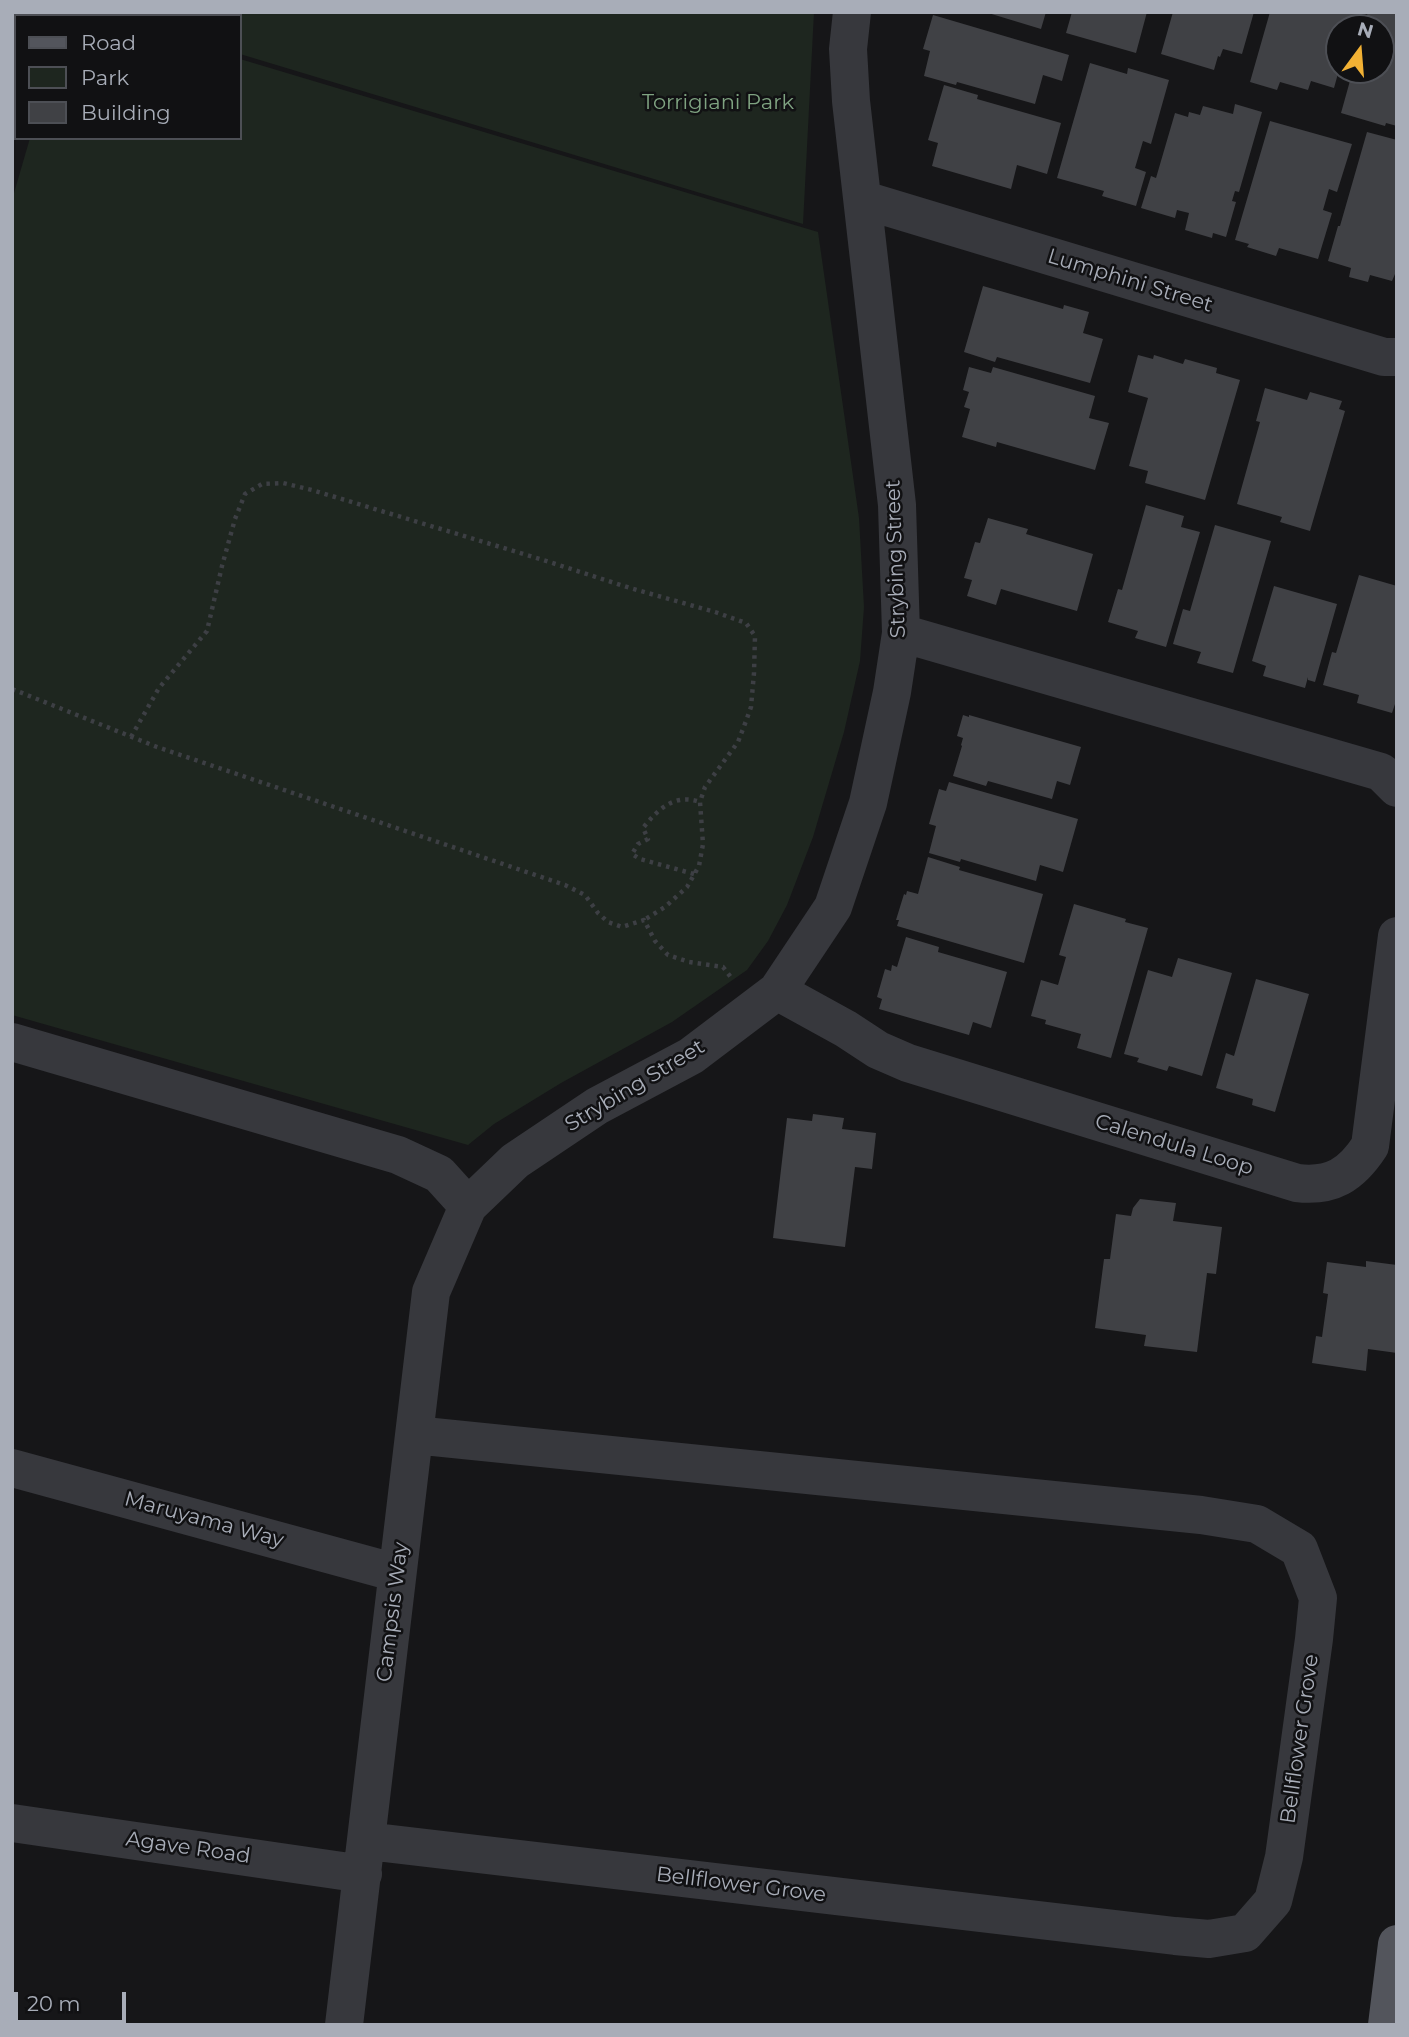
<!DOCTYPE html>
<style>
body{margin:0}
#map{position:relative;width:1409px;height:2037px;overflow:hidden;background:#161618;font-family:Montserrat,sans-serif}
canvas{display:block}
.frame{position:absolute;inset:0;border:14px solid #a8adb8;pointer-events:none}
.legend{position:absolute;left:14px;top:14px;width:228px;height:126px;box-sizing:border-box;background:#111113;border:2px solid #4d4f55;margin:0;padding:9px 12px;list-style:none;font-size:21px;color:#a8adb8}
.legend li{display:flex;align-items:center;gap:14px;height:35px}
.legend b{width:35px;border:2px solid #4d4f55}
.north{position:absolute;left:1325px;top:14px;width:70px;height:70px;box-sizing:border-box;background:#111113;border:2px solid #4d4f55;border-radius:50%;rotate:16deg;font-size:19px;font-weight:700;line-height:28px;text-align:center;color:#a8adb8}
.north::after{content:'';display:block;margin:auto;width:24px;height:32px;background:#f2b134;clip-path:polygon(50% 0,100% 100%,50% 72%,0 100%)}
.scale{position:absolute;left:14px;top:1992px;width:112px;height:32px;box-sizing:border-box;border:4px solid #a8adb8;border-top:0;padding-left:9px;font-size:21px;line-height:24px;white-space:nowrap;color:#a8adb8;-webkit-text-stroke:5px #111113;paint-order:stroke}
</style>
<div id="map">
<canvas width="1409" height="2037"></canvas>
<div class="frame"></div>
<ul class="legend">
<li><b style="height:9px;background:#53555c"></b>Road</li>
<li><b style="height:19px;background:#1e261f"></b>Park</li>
<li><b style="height:19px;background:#404145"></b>Building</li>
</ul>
<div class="north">N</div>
<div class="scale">20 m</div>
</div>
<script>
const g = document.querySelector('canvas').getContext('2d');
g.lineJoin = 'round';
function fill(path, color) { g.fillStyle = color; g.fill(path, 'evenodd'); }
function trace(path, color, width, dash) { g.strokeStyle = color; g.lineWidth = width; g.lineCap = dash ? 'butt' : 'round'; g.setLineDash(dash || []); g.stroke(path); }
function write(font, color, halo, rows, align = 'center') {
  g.font = font + ' Montserrat,sans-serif'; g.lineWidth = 5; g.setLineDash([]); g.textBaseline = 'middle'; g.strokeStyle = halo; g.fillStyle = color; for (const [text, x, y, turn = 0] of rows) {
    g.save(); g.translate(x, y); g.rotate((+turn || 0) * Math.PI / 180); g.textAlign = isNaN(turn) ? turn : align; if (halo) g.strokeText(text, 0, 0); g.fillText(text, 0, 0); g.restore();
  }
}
fill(new Path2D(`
 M103 12H814L803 224 240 54V16H115Z
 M240 59 818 232 859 518 864 607 860 661 844 732 813 837 787 905 768 941 747 970 672 1022 561 1083 494 1124 468 1145 12 1015V200L30 138H240Z`), '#1e261f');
fill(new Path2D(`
 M985 12H1046L1041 29Z
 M1072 12H1147L1136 53 1066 33Z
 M1173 12H1254L1242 54 1223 49 1220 57 1218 56 1214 70 1161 54Z
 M1270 12H1363L1361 19 1353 17 1350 28H1339V70L1334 88 1311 81 1308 90 1280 82 1277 90 1250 82Z
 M1368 12H1390L1397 14V126L1386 123 1385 126 1341 113 1353 70H1381V28H1363Z
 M933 15 1069 55 1062 81 1043 75 1035 104 957 82 956 85 924 76 930 51 923 49Z
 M1090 63 1127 74 1128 68 1169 80 1151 144 1143 141 1135 168 1146 172 1136 206 1102 196 1104 191 1057 178Z
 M944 85 978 95 977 99 1061 123 1047 174 1017 165 1011 189 932 166 938 143 928 140Z
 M1235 104 1262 112 1239 192 1235 191 1232 201 1236 202 1226 237 1213 233 1212 238 1185 230 1189 213 1177 210 1175 218 1141 208 1151 176 1156 178 1175 113 1188 117 1189 112 1200 115 1203 106 1233 114Z
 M1270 121 1352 144 1337 192 1329 189 1323 210 1332 213 1318 259 1279 248 1276 256 1247 247 1249 244 1235 240Z
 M1367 132 1397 140V274H1395L1392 281 1370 275 1368 282 1349 277 1351 268 1328 261 1338 226H1340Z
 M983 286 1063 309 1064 305 1089 312 1083 333 1103 339 1090 383 997 357 995 362 964 352Z
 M1138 355 1153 359 1154 355 1183 364 1185 359 1217 368 1216 373 1240 380 1205 500 1145 483 1148 471 1129 466 1148 398 1128 392Z
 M969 367 991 373 993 367 1095 396 1089 418 1109 423 1095 470 997 442 996 447 962 437 970 409 964 407 969 392 963 390Z
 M1265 388 1307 400 1310 392 1342 401 1339 409 1345 411 1310 531 1280 522 1282 517 1237 504 1260 422 1256 421Z
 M1146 505 1184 516 1181 527 1200 532 1166 647 1135 638 1138 631 1108 622 1118 589 1122 590Z
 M988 518 1028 529 1026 534 1093 554 1077 611 1001 589 996 605 967 596 972 580 964 578 975 542 980 543Z
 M1215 525 1271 541 1233 673 1197 663 1201 652 1173 644 1183 609 1190 611Z
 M1359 575 1397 586V698L1392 713 1357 703 1359 695 1323 685 1332 652 1336 653Z
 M1274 586 1337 604 1315 682 1308 680V677L1305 688 1263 676 1266 666 1252 661Z
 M963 715 969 717V715L1081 747 1070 785 1057 781 1052 799 988 781 986 786 953 776 962 746 961 745 963 738 957 736Z
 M949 782 1078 819 1063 872 1040 865 1036 881 961 859 960 862 929 853 936 826 929 824 939 789 946 791Z
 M928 857 960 867 959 870 1043 894 1024 963 897 926 899 920H896L904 894 906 895 907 891 918 894Z
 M1074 904 1126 919 1125 922 1148 928 1111 1058 1077 1048 1081 1034 1045 1024 1046 1020 1031 1016 1041 980 1058 985 1066 957 1059 955Z
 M906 937 939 947 938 952 1007 972 991 1028 973 1022 969 1035 879 1009 882 999 877 997 885 969 891 971 892 965 897 967Z
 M1178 958 1232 973 1202 1076 1169 1066 1167 1071 1137 1062 1139 1058 1124 1054 1148 970 1172 977Z
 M1256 979 1309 994 1275 1112 1252 1105 1253 1099 1216 1088 1226 1053 1234 1056Z
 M813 1114 844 1118 842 1129 876 1133 872 1169 855 1167 845 1247 773 1238 787 1118 812 1121Z
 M1140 1199 1176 1203 1173 1221 1222 1227 1216 1274 1207 1273 1197 1352 1144 1346 1146 1335 1095 1328 1104 1259H1110L1116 1214 1131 1216 1133 1208Z
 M1366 1261 1397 1265V1353L1368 1349 1366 1371 1312 1363 1316 1336 1322 1337 1328 1294 1323 1293 1327 1262 1366 1267Z`), '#404145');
trace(new Path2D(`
 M12 689 157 747 565 885 585 895 598 913 608 922 622 927 644 920 655 941 668 955 689 962 723 967 733 980
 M131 737 159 688 207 631 222 566 235 519 245 494 262 484 283 483 312 490 540 559 630 588 715 612 746 623 755 636 754 673 751 707 746 721 738 742 705 787 700 802 703 844 699 866 687 887 665 907 644 920
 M694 874 640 859 632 854 638 844 648 839 643 828C658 809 675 793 700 802`), '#3d3f44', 4.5, [3.5, 5]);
trace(new Path2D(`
 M24 16 25 12
 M12 60 16 47
 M864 200 1384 357H1397
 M901 633 1381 772 1397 788
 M777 991 846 1029 878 1050 908 1063 1297 1183C1332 1187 1351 1175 1370 1146L1397 936
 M12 1042 398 1155 439 1174 468 1206 515 1161 597 1106 691 1056 777 991 833 907 868 803 892 692 901 633 897 505 851 101 848 49 852 12
 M12 1468 397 1573
 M12 1823 363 1874
 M367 1841 1175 1936 1209 1939 1245 1933 1273 1901 1284 1857 1314 1639 1318 1598 1299 1549 1257 1524 1201 1515 414 1435
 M344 2025 431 1292 468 1206`), '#37383d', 38);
trace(new Path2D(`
 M1387 2025 1397 1944`), '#53555c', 38);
write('21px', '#7fa381', '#111113', [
 ["Torrigiani Park",718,103]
]);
write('21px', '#a8adb8', '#111113', [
 ["Lumphini Street",1130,281,17],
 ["Strybing Street",896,559,-92],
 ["Strybing Street",635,1086,-31],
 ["Calendula Loop",1174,1145,17],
 ["Maruyama Way",204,1520,15],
 ["Campsis Way",393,1612,-83],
 ["Bellflower Grove",1300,1739,-82],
 ["Agave Road",188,1848,8],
 ["Bellflower Grove",741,1885,7]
]);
</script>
